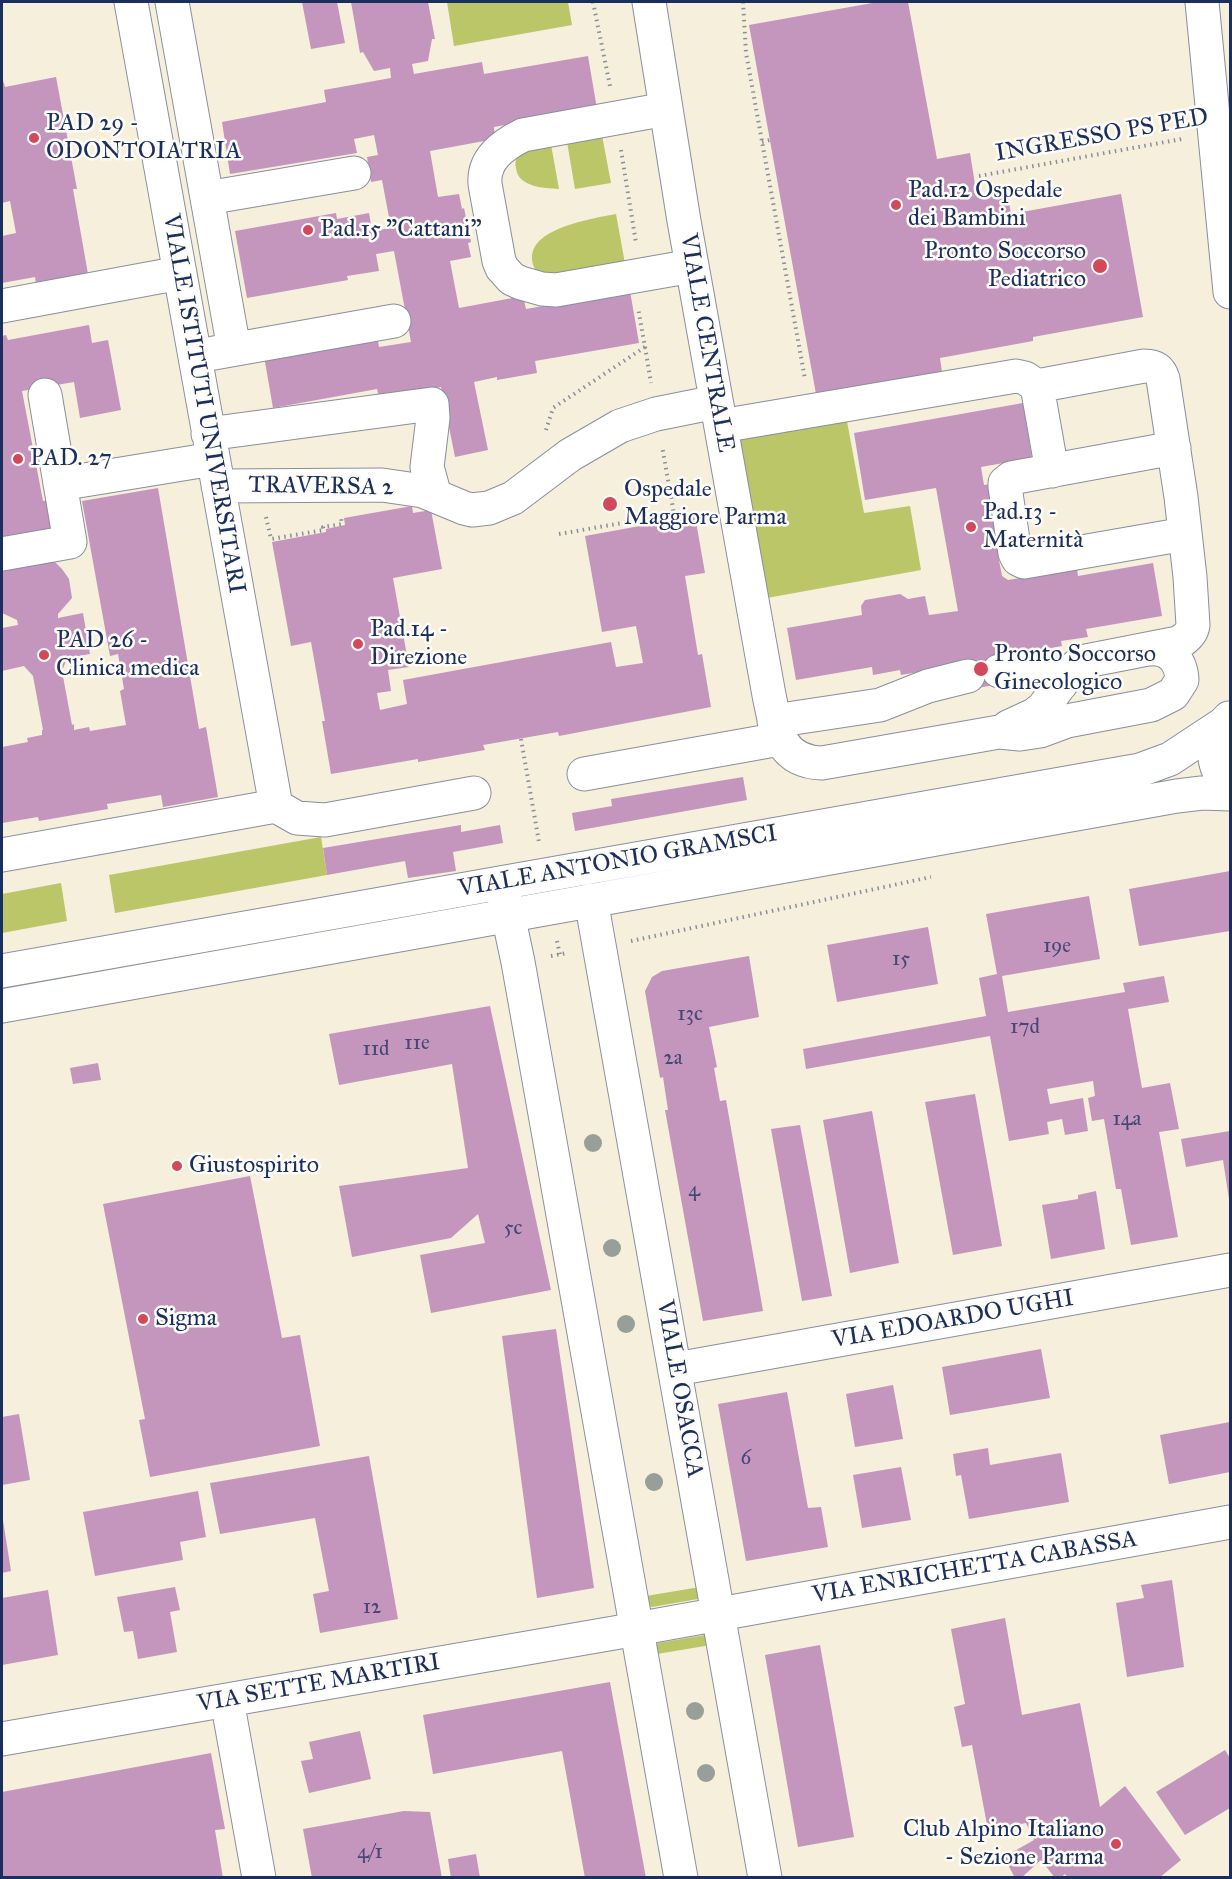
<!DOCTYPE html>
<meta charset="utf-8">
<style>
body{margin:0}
#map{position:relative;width:1232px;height:1879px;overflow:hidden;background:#f5efdc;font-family:"IM FELL Great Primer",serif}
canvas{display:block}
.frame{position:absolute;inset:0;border:3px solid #1b2f5e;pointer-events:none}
</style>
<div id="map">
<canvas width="1232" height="1879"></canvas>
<div class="frame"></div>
</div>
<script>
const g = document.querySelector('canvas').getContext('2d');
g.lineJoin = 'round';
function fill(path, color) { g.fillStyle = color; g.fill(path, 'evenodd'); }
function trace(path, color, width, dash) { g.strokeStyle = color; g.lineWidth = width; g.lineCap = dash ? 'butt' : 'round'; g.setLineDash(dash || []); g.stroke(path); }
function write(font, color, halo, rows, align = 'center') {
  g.font = font + ' "IM FELL Great Primer",serif'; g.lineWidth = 5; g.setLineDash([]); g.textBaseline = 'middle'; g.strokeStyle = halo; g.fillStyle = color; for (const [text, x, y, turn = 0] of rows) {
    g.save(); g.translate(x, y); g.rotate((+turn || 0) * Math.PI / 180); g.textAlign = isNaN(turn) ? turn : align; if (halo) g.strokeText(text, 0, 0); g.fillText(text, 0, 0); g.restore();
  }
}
fill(new Path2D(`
 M447 2H568L572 25 454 46Z
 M601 130 611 183 575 189 566 136Z
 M550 139 559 189C543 188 518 187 516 168 515 165 515 161 517 158 521 152 542 143 550 139Z
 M616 214 626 269 574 278 536 271C514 230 591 219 616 214Z
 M846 416 864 513 910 506 921 570 767 598 737 436Z
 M321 837 327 875 115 913 109 875Z
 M61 883 67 921 2 933V894Z
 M700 1587 701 1597 698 1599 652 1607 648 1605 646 1596Z
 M705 1635 711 1645 657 1654 656 1645 658 1643Z`), '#bac668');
fill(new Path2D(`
 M302 2H337L345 43 311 49Z
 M351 2H428L435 39H432L428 61 412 64 414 74 482 62 484 74 588 56 597 109 494 127 495 139 430 151 438 197 459 194 462 209 464 208 471 242 468 243 471 257 450 261 459 308 523 296 526 309 630 291 639 343 535 361 537 373 497 380V377L474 382 488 450 455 457 441 387 419 391 380 401 377 389 273 408 264 356 377 335 379 347 411 342 394 251 376 254 379 271 347 276 348 280 247 298 235 231 336 213 337 219 369 213 372 231 391 228 382 180 371 182 367 157 378 155 374 135 354 139 357 153 230 174 222 122 326 102 324 90 391 78 390 68 374 71 363 52 360 53Z
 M878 2H908L937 159 970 153 977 197 1007 191 1011 214 1121 194 1143 317 1033 337V341L940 358 942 372 816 394 749 25Z
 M2 77 5 87 56 77 77 189H73L88 274 36 284 35 277 2 283V236L16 233 10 201 2 203Z
 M89 325 92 343 108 340 121 410 80 418 74 382 22 391 43 501 52 500 58 535 2 545V336L6 335 8 340Z
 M1023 403 1032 458 981 467 984 485 992 484 1003 554 998 555 1002 576 1008 580 1077 569 1078 576 1153 563 1162 616 1086 629 1088 637 1061 641 1062 646 997 658 1001 684 971 689 966 664 901 675 900 670 873 675 872 667 796 680 787 628 862 615 861 606 865 600 900 594 908 599 925 596 929 615 958 611 936 488 865 500 854 433Z
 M158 488 199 729 206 727 218 797 163 807 161 795 107 804 108 809 39 821 38 817 2 823V747L28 742 27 738 42 735V730H43L33 676 24 666 2 671V628L18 625 17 620 2 613V572L6 566 53 560 62 569 69 579 72 598 58 614V618L83 613 90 654 67 658 62 671 72 725 74 724V730L89 727 90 731 126 725 120 691 124 689 118 654 110 656 82 501Z
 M412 506 413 513 431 510 442 569 393 578 409 667 388 670 391 691 377 693 380 710 407 704 403 680 611 642 616 667 643 663 636 626 602 632 585 536 695 516 705 573 685 576 698 655 702 654 711 707 559 736 558 732 483 745 485 750 418 762V759L331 774 322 721H325L311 642 291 646 272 542 326 532V529L345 525 344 518Z
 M743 777 747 800 575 831 572 813 612 806 611 799Z
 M461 825V832L500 825 503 843 453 852 456 871 408 878 405 861 327 875 323 848Z
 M1230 871V931L1139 946 1129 889Z
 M1089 896 1100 959 1002 976 1008 1012 1125 992 1123 983 1164 976 1169 1002 1128 1009 1142 1088 1170 1083 1179 1129 1159 1132 1178 1237 1131 1245 1121 1189H1116L1104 1119 1092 1121 1088 1098 1095 1096 1093 1081 1047 1089 1050 1104 1083 1098 1088 1131 1065 1135 1062 1119 1047 1122 1049 1134 1009 1141 990 1036 806 1069 803 1049 986 1016 979 978 997 974 986 914Z
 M928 927 938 984 837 1002 827 945Z
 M749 956 759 1017 709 1027 717 1067 714 1068 720 1101 726 1100 763 1311 703 1321 665 1110H668L663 1077 660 1078 645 991 652 977 662 971Z
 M490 1006 551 1290 431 1313 420 1255 485 1243 478 1214 451 1238 352 1257 339 1186 468 1168 452 1064 339 1085 329 1034Z
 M98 1063 101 1080 73 1084 70 1068Z
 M975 1094 1002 1246 953 1255 925 1102Z
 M872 1111 899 1263 850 1273 823 1120Z
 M800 1125 832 1296 802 1301 771 1129Z
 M1230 1131V1199H1229L1223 1160 1186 1167 1181 1139Z
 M250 1176 282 1338 300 1335 320 1446 150 1477 139 1420 145 1419 103 1204Z
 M1096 1191 1105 1249 1051 1259 1042 1205 1078 1199V1195Z
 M556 1329 594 1588 537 1598 502 1336Z
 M1041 1349 1050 1398 950 1415 942 1367Z
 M893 1385 903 1439 855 1447 846 1394Z
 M787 1392 808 1508 821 1507 828 1547 746 1561 718 1404Z
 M19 1414 30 1480 2 1485V1417Z
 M1230 1422V1472L1169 1484 1160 1435Z
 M988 1448 990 1465 1061 1453 1069 1502 969 1519 961 1475 956 1476 953 1454Z
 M369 1456 398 1619 320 1633 313 1594 329 1591 315 1518 220 1534 210 1483Z
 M901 1467 911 1520 862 1528 853 1475Z
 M198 1491 206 1537 180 1542 183 1560 95 1576 83 1512Z
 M3 1520 11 1571 2 1573V1521Z
 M1172 1580 1184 1667 1127 1677 1116 1603 1144 1598 1141 1585Z
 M175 1587 180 1610 170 1612 177 1652 138 1659 133 1631 124 1632 117 1597Z
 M48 1590 58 1655 2 1665V1598Z
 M1005 1618 1022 1715 1080 1703 1100 1807 1125 1786 1181 1860 1159 1878H1068L1065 1874 1060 1878H1055L1041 1860 1021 1878H1015L1004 1857 1034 1840 1026 1823 988 1830 972 1745 962 1747 954 1707 965 1704 951 1629Z
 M820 1645 854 1837 798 1847 765 1655Z
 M610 1682 646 1878H585L562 1751 433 1774 423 1715Z
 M360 1731 371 1779 309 1793 301 1761 313 1759 309 1742Z
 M1225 1750 1230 1758V1808L1185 1835 1156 1792Z
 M211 1753 225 1829 215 1830 223 1878H2V1792Z
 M404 1811 430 1812 442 1878H312L303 1829Z
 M476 1854 480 1878H451L448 1859Z`), '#c495bd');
const minor = new Path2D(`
 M131 2 276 806
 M172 2 234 349
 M649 2 684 221 769 695C776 728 779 762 822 763L999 732 1020 734 1040 731 1067 721 1151 705 1173 694 1182 680C1181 660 1169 647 1149 649
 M1202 2 1230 292
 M666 109 523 135C503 145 483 159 485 184L499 261 502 268 512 279 521 283 542 289 556 290 692 266
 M207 198 354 173
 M2 306 180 273
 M214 353 394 321
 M721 426 1016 376 1025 378 1037 386 1052 471
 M208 434 432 404 433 418 427 467 435 496
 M1174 448 1011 478 1005 483V487L1015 553 1018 559 1024 562 1185 534
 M60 484 213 459
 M218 486 382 485 423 491 464 508 472 510 489 508 513 498 570 455 620 426 656 414 716 402
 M2 554 70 542 45 395
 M999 671C1027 666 1037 668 1061 684
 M774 721 880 705 928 686 968 676
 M1008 727 1034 715 1043 708 1068 674 1081 662 1178 643C1185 639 1192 634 1193 625L1190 577 1181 497 1163 379C1160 369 1154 366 1144 366L1037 386
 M584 774 780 739
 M2 855 276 806 297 818 325 820 474 793
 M502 887 518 962 681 1878
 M591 900 765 1878
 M676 1369 1230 1270
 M227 1700 259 1878
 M2 1739 614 1633 1230 1522`);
const major = new Path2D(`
 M1229 718C1209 738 1210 767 1230 786
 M2 971 1140 770 1170 759 1223 724
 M2 1006 1177 796 1202 793 1230 794`);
trace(minor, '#888f9d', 35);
trace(major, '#888f9d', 35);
trace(new Path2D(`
 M593 2 610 86
 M743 2 746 53 805 379
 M762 142 770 140
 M621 150 636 243
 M979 176 1182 139
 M645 347 651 383
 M546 430 553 408 645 347 638 308
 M266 517 271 539 324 530 323 527 342 524 341 518
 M559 534 674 514 662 446
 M521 739 539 842
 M557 941 560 955
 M631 941 931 877
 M551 956 567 953`), '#888f9d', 4, [1.5, 4.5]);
trace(minor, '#fff', 33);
trace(major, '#fff', 33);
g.fillStyle = '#989e98';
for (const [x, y] of [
 [593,1143],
 [612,1248],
 [626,1324],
 [654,1482],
 [695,1711],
 [706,1773]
]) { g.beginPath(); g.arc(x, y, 9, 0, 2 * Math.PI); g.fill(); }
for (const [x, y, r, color] of [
 [34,138,6,"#d1495b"],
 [896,205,6,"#d1495b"],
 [308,230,6,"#d1495b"],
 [1100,266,8,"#d1495b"],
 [18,459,6,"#d1495b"],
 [610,504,8,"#d1495b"],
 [971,527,6,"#d1495b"],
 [358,644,6,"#d1495b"],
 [44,655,6,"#d1495b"],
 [981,669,8,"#d1495b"],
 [177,1166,6,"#d1495b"],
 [143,1319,6,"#d1495b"],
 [1116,1844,6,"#d1495b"]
]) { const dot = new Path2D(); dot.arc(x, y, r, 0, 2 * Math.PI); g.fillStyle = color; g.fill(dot); trace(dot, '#fdfcf7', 2); }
write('21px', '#454876', null, [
 ["19e",1057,947],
 ["15",901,960],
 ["13c",690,1015],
 ["17d",1025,1028],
 ["11e",417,1044],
 ["11d",376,1050],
 ["2a",673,1059],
 ["14a",1127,1120],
 ["4",694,1191],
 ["5c",513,1229],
 ["6",746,1459],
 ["12",372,1608],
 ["4/1",370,1853]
]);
write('24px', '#1b2f5e', '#fdfcf7', [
 ["PAD 29 -",46,124],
 ["ODONTOIATRIA",46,152],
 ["Pad.12 Ospedale",908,191],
 ["dei Bambini",908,219],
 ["Pad.15 \"Cattani\"",320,230],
 ["Pronto Soccorso",1086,252,"right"],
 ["Pediatrico",1086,280,"right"],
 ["PAD. 27",30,459],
 ["Ospedale",624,490],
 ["Maggiore Parma",624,518],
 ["Pad.13 -",983,513],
 ["Maternità",983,541],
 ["Pad.14 -",370,630],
 ["Direzione",370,658],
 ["PAD 26 -",56,641],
 ["Clinica medica",56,669],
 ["Pronto Soccorso",994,655],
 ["Ginecologico",994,683],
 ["Giustospirito",189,1166],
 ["Sigma",155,1319],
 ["Club Alpino Italiano",1104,1830,"right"],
 ["- Sezione Parma",1104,1858,"right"]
], 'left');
write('24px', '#1b2f5e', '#fdfcf7', [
 ["INGRESSO PS PED",1102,136,-10],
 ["VIALE CENTRALE",706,343,80],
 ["VIALE ISTITUTI UNIVERSITARI",203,404,80],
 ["TRAVERSA 2",321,487,1],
 ["VIALE ANTONIO GRAMSCI",618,862,-10],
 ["VIA EDOARDO UGHI",953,1320,-10],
 ["VIALE OSACCA",679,1389,80],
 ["VIA ENRICHETTA CABASSA",975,1568,-10],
 ["VIA SETTE MARTIRI",319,1684,-10]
]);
</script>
